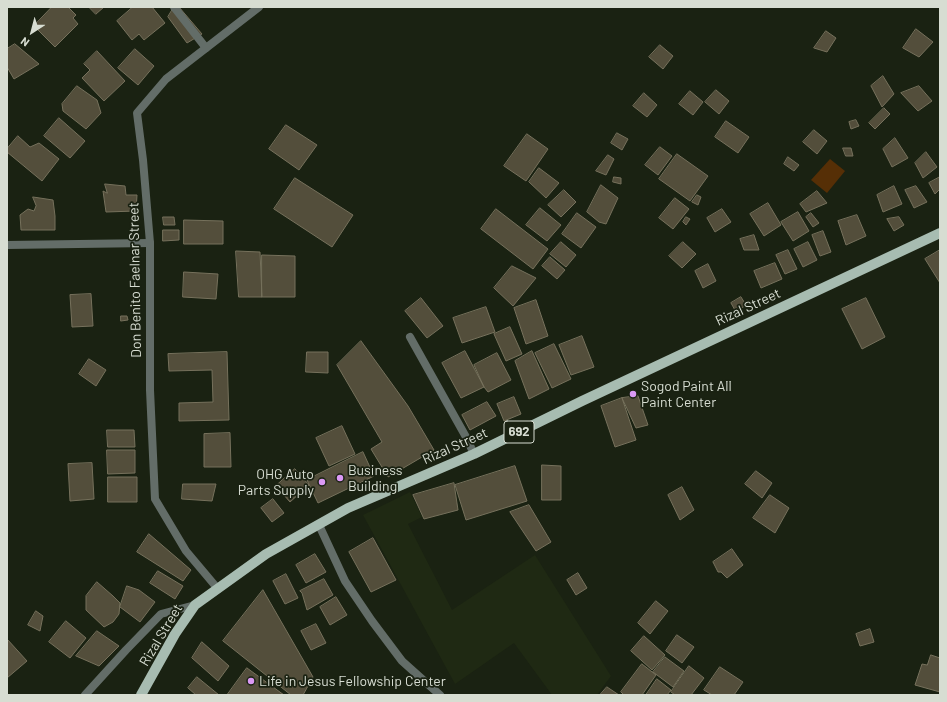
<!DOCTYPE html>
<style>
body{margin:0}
#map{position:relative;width:947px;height:702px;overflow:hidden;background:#1a2212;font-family:Barlow,sans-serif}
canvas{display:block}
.frame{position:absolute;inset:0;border:8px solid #d7ddd2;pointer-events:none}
.north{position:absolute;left:12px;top:12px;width:40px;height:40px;-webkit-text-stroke:3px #1a2212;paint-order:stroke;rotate:216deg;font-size:11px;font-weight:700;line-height:16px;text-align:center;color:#d7ddd2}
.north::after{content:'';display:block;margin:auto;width:14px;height:18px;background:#d7ddd2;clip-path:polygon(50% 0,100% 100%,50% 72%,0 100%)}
</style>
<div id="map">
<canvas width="947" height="702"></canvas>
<div class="frame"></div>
<div class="north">N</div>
</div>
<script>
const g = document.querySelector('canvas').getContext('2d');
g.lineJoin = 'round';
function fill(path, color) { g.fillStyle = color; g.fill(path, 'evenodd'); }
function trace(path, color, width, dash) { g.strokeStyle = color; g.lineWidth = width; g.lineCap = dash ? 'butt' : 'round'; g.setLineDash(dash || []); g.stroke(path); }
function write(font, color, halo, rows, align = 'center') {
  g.font = font + ' Barlow,sans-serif'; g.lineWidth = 3.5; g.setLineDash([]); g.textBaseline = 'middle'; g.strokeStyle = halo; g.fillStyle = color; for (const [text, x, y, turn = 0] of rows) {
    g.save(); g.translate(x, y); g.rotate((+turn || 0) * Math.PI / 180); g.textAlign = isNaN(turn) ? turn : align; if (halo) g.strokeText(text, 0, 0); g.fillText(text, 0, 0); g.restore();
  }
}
fill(new Path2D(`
 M410 492 422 517 408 524 452 610 535 555 611 676 597 695H552L514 643 455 684 363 515Z`), '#1f2913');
fill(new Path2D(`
 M830 159 845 171 827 193 811 180Z`), '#562f06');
const building = new Path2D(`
 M52 7H68L76 15 73 18 78 24 55 47 34 26Z
 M89 7H104L96 14Z
 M133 7H152L165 23 144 40 139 34 132 40 117 21Z
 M174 7H179L202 34 187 43 168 17Z
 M916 29 933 42 919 57 903 48Z
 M826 31 836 38 827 52 814 48Z
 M15 44 39 64 14 79 7 67V49Z
 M660 45 673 56 663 69 649 57Z
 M135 49 154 66 138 85 118 68Z
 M97 51 125 81 104 101 82 78 90 70 84 64Z
 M883 76 894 94 882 107 871 86Z
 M77 86 97 100 101 113 86 129 63 111 62 104Z
 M919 86 932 101 918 111 901 93Z
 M716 90 729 101 719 114 705 102Z
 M690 91 703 102 693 115 679 104Z
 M644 93 657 105 647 117 633 106Z
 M884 108 890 114 875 129 869 123Z
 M59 118 85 141 70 158 44 136Z
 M856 120 859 126 851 129 849 122Z
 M726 121 749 137 738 153 715 137Z
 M286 125 317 145 299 170 269 149Z
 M814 130 827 141 817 154 803 142Z
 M617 133 628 139 622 150 611 143Z
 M527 134 548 149 526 181 504 166Z
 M18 136 30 147 39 143 59 159 42 181 7 152V149Z
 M895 138 908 158 892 167 883 149Z
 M660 147 672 156 658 175 645 165Z
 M843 148H851L853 156H846Z
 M926 152 937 167 923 178 915 163Z
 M677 154 708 176 690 201 659 179Z
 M608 155 614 159 606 175 596 171Z
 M788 157 799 165 794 171 784 164Z
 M539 168 559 183 546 198 529 182Z
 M614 177 621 178V184L613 182Z
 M940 177V189L935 194 929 183Z
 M295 178 353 215 332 247 274 209Z
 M105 184 125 186 126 195H137L136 211 106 212 103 191 107 193Z
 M601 185 618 198 606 224 599 222 587 212Z
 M894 186 902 204 883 212 877 195Z
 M916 186 927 202 914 208 905 190Z
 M564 190 576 202 561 217 548 205Z
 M817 191 827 203 806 212 800 204Z
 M697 195 701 197 698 205 692 202Z
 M33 197 53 200 55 216V230H21L20 215 28 209 34 211 36 206Z
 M675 198 689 209 673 229 659 218Z
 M768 203 781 225 764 236 750 214Z
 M540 208 561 225 547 241 526 225Z
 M496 209 548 249 533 269 481 229Z
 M722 209 731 222 715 232 707 218Z
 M798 212 809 231 793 241 781 222Z
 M577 213 596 227 581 248 562 234Z
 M811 213 819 223 813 227 806 217Z
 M857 215 866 236 846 245 838 221Z
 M163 217H174L175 225H164Z
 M686 217 690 219 686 225 683 222Z
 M899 217 904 225 894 231 887 219Z
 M184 220 223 221V244H184Z
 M163 230H179V240L163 241Z
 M823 231 831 252 820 256 812 235Z
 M754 235 759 250H744L740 239Z
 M561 242 576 255 566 267 550 254Z
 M683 242 696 254 682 268 669 256Z
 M808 242 817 260 803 267 794 249Z
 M788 250 797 269 785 274 776 255Z
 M940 250V283L925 259Z
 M236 251 260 252 262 297H239Z
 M262 255 295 256V297H262Z
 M550 257 565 270 557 279 542 266Z
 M775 263 782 279 761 288 754 271Z
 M708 264 716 281 703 288 695 271Z
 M512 266 536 278 513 306 494 288Z
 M184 272 218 274 216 299 183 297Z
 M91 294 93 326 72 327 70 295Z
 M741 297 746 305 736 312 731 303Z
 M421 298 443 326 427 338 405 311Z
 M866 298 885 337 862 349 842 309Z
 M536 300 548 336 526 344 514 308Z
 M486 307 495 332 462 343 453 318Z
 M121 316H127L128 320 121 321Z
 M133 318 138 319 139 326H135Z
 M510 327 522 354 506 361 494 334Z
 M582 336 594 367 571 375 559 345Z
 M361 341 408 406 434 450 388 477 371 449 382 442 337 365Z
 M554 344 571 379 552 388 535 353Z
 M465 351 484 387 461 398 442 363Z
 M532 351 549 389 529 399 515 361Z
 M227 352 229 420 179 421V403L213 402 212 370 169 371 168 354Z
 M307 352H328V373L306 372Z
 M497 353 511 380 488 392 484 387 474 365Z
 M89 359 106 370 96 386 79 374Z
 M638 396 648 425 636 428 622 398Z
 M514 397 521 414 504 421 497 404Z
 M622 398 636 440 615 447 601 406Z
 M487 402 496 416 470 430 462 415Z
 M342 426 355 454 329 466 316 438Z
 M107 430H134L135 447H108Z
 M230 433 231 467H204V434Z
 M107 450H135V473L108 474Z
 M363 452 374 476 318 503 307 480Z
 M92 463 94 499 70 501 68 464Z
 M542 465 561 466V500H542Z
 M515 466 527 501 466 520 455 485Z
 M295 469 309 485 290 502 276 486Z
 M756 471 772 483 762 498 745 484Z
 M108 477H137V502H108Z
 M454 483 458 510 424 519 413 495Z
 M183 484H216L212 501 182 499Z
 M682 487 694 510 680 520 668 495Z
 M770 495 789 508 775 533 753 518Z
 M273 499 284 513 272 522 261 508Z
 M529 505 551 542 536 551 510 512Z
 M149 534 191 570 183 581 137 552Z
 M373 538 396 580 371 592 349 552Z
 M732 549 743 565 727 578 721 572H718L713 562Z
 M315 554 326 572 306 583 296 565Z
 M158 571 183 586 175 599 150 583Z
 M578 573 587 588 576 595 567 580Z
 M286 574 298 598 285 604 273 581Z
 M324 579 333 595 307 610 302 593 300 591Z
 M97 582 113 596 120 603 119 614 113 622 104 627 86 610V596Z
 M127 586 139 590 155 602 140 622 120 607Z
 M263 590 313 677 303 695H291L223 641Z
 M336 597 347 615 330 625 320 607Z
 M656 601 668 611 650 634 638 623Z
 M36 611 43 616 40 631 28 625Z
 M66 621 86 638 70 658 49 642Z
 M316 624 326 643 311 650 301 631Z
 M870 629 874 642 860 646 856 634Z
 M97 631 119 646 99 666 76 656Z
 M677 635 694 647 682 663 666 651Z
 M644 636 665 655 652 670 631 651Z
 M7 639 27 661 7 678Z
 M202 642 229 666 218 681 192 658Z
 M931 655 940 658V692L915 685 922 664 927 665Z
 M665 657 684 671 673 687 653 672Z
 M642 664 656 675 642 695H624L621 692Z
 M689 666 704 678 691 695H675L671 692Z
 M720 667 743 682 734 695H712L704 690Z
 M247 668 284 695H230L228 694Z
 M197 677 219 695H196L188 688Z
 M657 679 671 690 667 695H646Z
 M607 687 619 695H600Z`);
fill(building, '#534e3b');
trace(building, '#76715c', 1);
trace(new Path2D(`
 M410 337 466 437 474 454`), '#636d68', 8);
trace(new Path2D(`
 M174 7 206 48
 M7 245 150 243
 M319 525 345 581 372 621 402 661 440 695
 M85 695 126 650 161 614 195 605`), '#636d68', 8);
trace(new Path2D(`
 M218 589 186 551 155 499 150 390V243L143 160 137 113 166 79 259 7`), '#636d68', 8);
trace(new Path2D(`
 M141 695 175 634 195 605 266 554 348 508 474 454 582 401 940 233`), '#a7bcb1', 10);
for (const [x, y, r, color] of [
 [633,394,4,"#db99f5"],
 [340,478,4,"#db99f5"],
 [322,482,4,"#db99f5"],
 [251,681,4,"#db99f5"]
]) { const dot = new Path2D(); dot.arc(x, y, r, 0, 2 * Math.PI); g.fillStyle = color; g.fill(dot); trace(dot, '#1a2212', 1.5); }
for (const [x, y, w] of [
 [519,432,30]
]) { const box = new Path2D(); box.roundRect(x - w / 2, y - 11, w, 22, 3); g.fillStyle = '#1a2212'; g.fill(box); trace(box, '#d7ddd2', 1); }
write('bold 13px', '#d7ddd2', null, [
 ["692",519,432]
]);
write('14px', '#d7ddd2', '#1a2212', [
 ["Don Benito Faelnar Street",135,280,-91],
 ["Rizal Street",748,307,-25],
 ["Rizal Street",455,446,-24],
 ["Rizal Street",161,635,-59]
]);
write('14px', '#d7ddd2', '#1a2212', [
 ["Sogod Paint All",641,386],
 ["Paint Center",641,402],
 ["Business",348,470],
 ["Building",348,486],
 ["OHG Auto",314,474,"right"],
 ["Parts Supply",314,490,"right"],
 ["Life in Jesus Fellowship Center",259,681]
], 'left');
</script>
